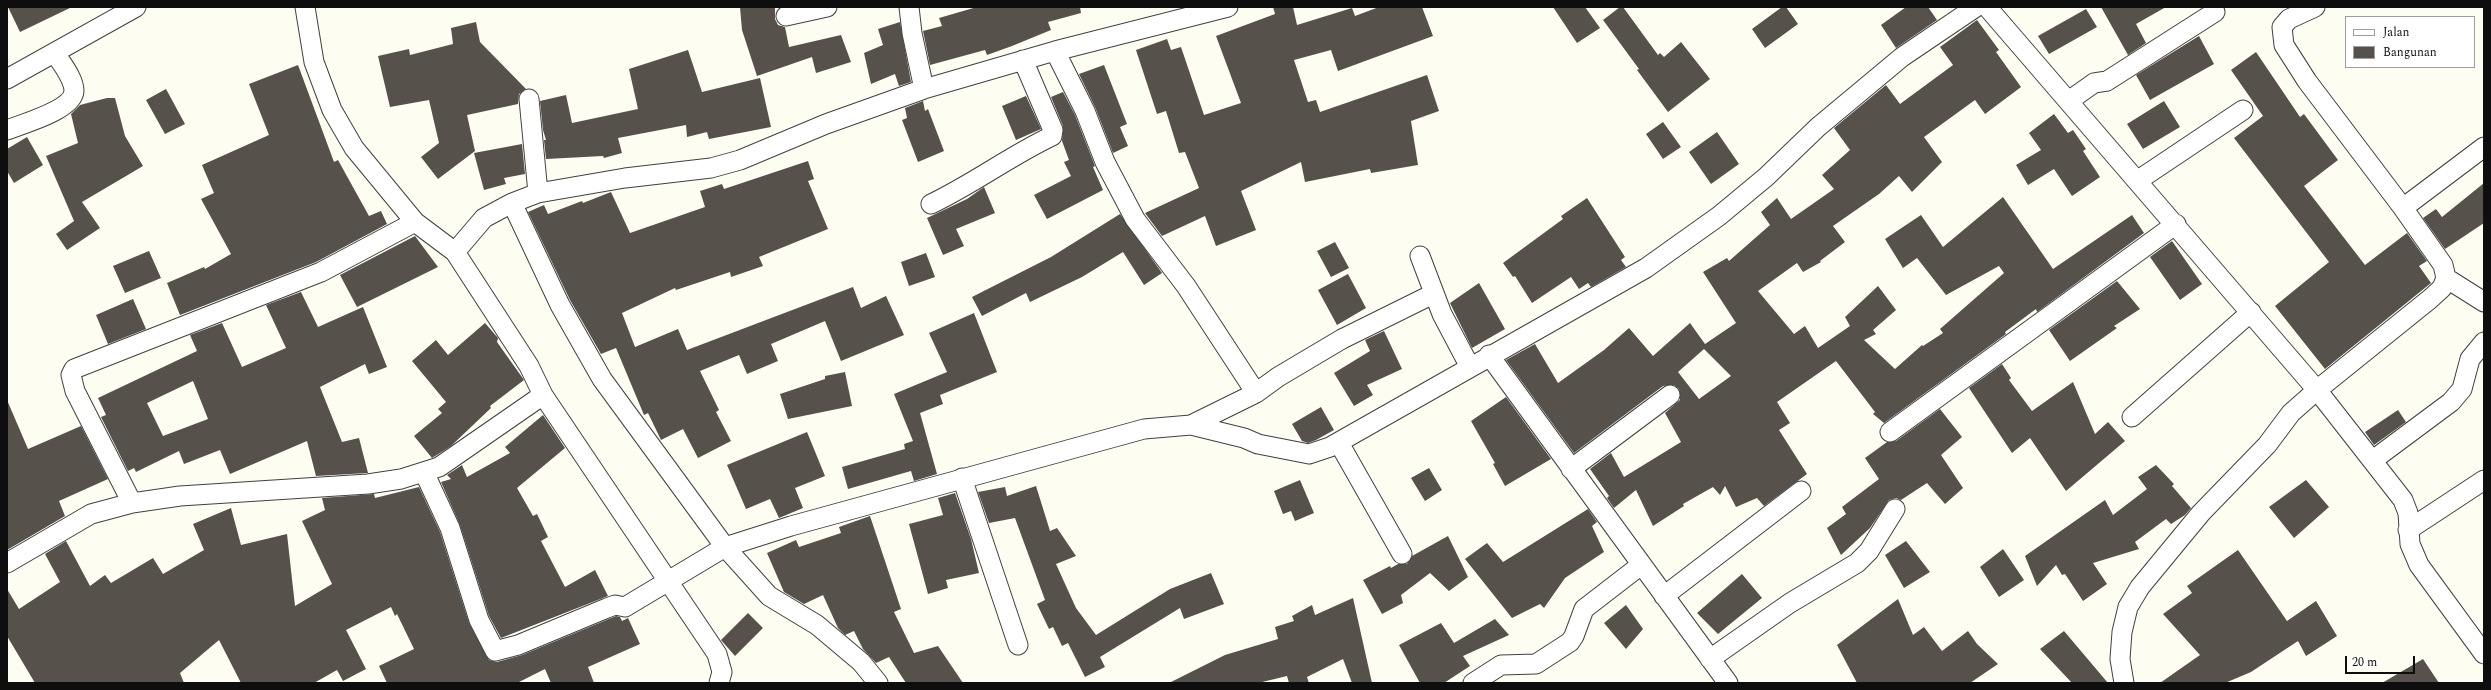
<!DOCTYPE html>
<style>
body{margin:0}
#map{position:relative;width:2491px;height:690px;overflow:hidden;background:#fefdf1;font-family:Spectral,serif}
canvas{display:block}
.frame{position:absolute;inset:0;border:8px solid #0e0e0e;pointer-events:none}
.legend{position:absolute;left:2345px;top:16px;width:130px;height:52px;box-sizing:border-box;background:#fff;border:1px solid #9f9f9f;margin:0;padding:5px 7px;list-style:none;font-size:12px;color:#0e0e0e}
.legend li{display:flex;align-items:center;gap:8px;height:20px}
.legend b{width:20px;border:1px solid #9f9f9f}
.scale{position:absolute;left:2345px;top:656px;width:70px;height:18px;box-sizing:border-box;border:2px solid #0e0e0e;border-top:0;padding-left:5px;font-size:12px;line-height:14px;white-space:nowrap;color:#0e0e0e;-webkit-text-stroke:3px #fff;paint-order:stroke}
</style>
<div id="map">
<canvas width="2491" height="690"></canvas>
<div class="frame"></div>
<ul class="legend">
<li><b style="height:5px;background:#fff"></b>Jalan</li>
<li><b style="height:11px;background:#56514b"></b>Bangunan</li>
</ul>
<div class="scale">20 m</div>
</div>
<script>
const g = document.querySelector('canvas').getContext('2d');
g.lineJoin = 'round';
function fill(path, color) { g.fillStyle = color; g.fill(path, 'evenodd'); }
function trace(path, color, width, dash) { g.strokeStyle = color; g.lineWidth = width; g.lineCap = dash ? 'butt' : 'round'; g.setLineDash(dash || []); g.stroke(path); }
fill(new Path2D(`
 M8 7H72L20 32Z
 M740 7H775V19L778 25 785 27 789 47 841 35 851 62 816 73 812 57 757 76 742 30Z
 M977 7H1080L1081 13 1048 22 1051 30 1012 46 987 55 985 50 930 65 923 31 942 26 939 18Z
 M1273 7H1293L1297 25 1352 8 1355 16 1379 7H1422L1433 36 1338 71 1331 50 1294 60 1308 102 1316 100 1320 112 1427 75 1439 111 1411 121 1418 165 1371 173 1370 169 1305 182 1301 162 1241 191 1256 230 1216 246 1205 216 1162 236 1145 213 1199 188 1185 152 1179 153 1166 111 1157 114 1136 50 1167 39 1171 50 1181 47 1204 115 1241 103 1216 36 1275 14Z
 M1553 7H1585L1600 28 1577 43Z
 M1620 7H1623L1658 55 1660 53 1664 57 1681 42 1710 79 1668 112 1637 70 1639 69 1603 20Z
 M1782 7H1786L1798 24 1765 48 1752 29Z
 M1906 7H1928L1937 20 1896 48 1881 25Z
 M2101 7H2166L2136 24 2146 43 2128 55Z
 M2086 9 2097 27 2049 54 2038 36Z
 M1977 20 1999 50 1996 52 2021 87 1985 114 1975 100 1924 137 1942 162 1912 192 1899 176 1879 194 1833 226 1845 242 1820 261 1821 262 1803 272 1797 263 1758 291 1794 334 1805 326 1818 348 1850 326 1845 317 1878 286 1896 310 1873 330 1876 334 1864 340 1895 369 1922 345 1923 346 1943 333 1940 329 2004 273 1999 266 1946 295 1917 258 1903 268 1885 239 1921 215 1943 247 2003 197 2053 269 2132 215 2144 233 2037 312 2036 309 2005 332 2006 334 1884 423 1873 414 1875 412 1836 361 1777 402 1790 423 1779 430 1807 474 1764 506 1757 498 1736 507 1725 486 1720 495 1713 487 1683 504 1684 506 1653 526 1636 490 1614 508 1607 498 1609 496 1590 469 1611 453 1624 477 1681 442 1665 413 1680 400 1679 389 1674 385 1663 386 1574 453 1506 360 1535 344 1558 383 1604 350 1629 328 1653 356 1690 323 1705 344 1736 323 1703 272 1727 258 1729 261 1770 225 1761 212 1777 198 1791 219 1834 189 1822 175 1850 150 1834 128 1886 85 1900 104 1953 65 1940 47ZM1704 349 1731 376 1699 399 1678 372Z
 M476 22 480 42 526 89 519 94 518 104 467 115 475 151 438 179 421 157 439 143 429 100 390 107 378 56 409 49 410 55 453 44 451 28Z
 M900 22 911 82 899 86 895 74 871 84 864 53 883 45 878 29Z
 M2199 36 2214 64 2150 100 2136 75Z
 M688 50 702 92 760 78 771 127 709 139 707 132 687 137 686 125 618 138 622 153 604 158 603 156 546 159 544 140H546L543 130 540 101 566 95 572 123 638 109 629 69Z
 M2256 52 2300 117 2304 114 2338 160 2304 186 2365 265 2407 233 2427 261 2419 266 2431 283 2325 369 2275 306 2329 262 2234 138 2263 116 2231 70Z
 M298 65 334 162 338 160 369 216 381 211 387 224 316 262 180 315 167 283 204 267 205 269 231 254 201 199 214 193 202 165 269 135 249 84Z
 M1104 65 1127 124 1120 127 1128 146 1113 153 1095 107 1079 74Z
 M166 89 185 124 165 134 146 100Z
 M1063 92 1075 115 1095 166 1093 167 1103 190 1047 219 1034 195 1071 176 1064 162 1069 160 1062 141 1063 126 1051 97Z
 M1026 96 1041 129 1016 140 1002 106Z
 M107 98H115L125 136 143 166 82 202 100 228 67 250 56 234 74 221 46 156 78 143 71 114 80 105Z
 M923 101 925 111 928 109 944 151 918 162 902 120 907 118 905 108Z
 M2164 101 2180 127 2143 149 2127 124Z
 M2054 114 2068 133 2073 130 2086 149 2083 151 2100 177 2072 196 2054 169 2028 185 2016 165 2041 150 2029 133Z
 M1663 122 1681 147 1663 159 1646 134Z
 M1717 132 1739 164 1711 184 1689 152Z
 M27 137 43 165 14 183 7 171V149Z
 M522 144 525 174 504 178 506 184 484 190 474 153Z
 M808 161 814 179 808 181 828 229 759 257 763 266 731 277 730 272 676 290 675 288 622 313 635 347 678 329 687 350 853 287 861 308 886 296 904 335 841 361 825 321 771 344 778 361 747 374 739 355 700 371 719 410 716 412 731 441 698 458 683 429 661 440 648 413 644 415 616 348 601 354 570 300 528 212 544 205 548 214 582 201 583 203 611 192 630 233 705 207 700 191 722 184 724 189Z
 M2484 183V223L2445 249 2423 218 2436 209 2442 217Z
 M984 187 995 213 956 229 964 246 943 255 927 218 967 199Z
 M1587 198 1625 257 1621 260 1626 267 1591 287 1588 283 1579 289 1571 277 1532 303 1515 276 1513 277 1503 263 1563 219 1561 216Z
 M1120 214 1162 273 1144 285 1123 252 1082 277 1030 302 1026 293 982 316 972 297 1051 257Z
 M415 236 438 267 357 307 340 275Z
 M2172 241 2202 284 2180 300 2150 257Z
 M1335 242 1349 268 1331 277 1317 251Z
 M149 251 161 278 125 293 113 266Z
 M926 253 935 277 909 286 901 262Z
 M1348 274 1366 308 1337 325 1318 290Z
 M2117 281 2140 309 2114 326 2117 328 2070 361 2049 330Z
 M1479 283 1505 329 1472 348 1450 303Z
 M301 292 318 327 363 307 387 367 369 374 365 364 320 387 342 442 359 438 368 473 316 476 307 441 230 474 220 450 184 464 179 451 136 472 134 468 128 471 101 417 106 415 98 398 197 351 190 335 222 323 242 367 286 348 266 305ZM193 381 208 419 163 436 147 403Z
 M133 299 146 329 108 344 96 315Z
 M974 313 997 372 940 395 943 404 920 413 937 474 914 481 911 471 848 489 842 467 905 449 904 444 913 441 894 394 947 372 929 333Z
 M485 323 498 338 497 342 524 380 490 406 491 408 451 446 432 458 414 436 442 413 438 409 446 402 412 361 436 340 448 355Z
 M1384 331 1402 369 1367 385 1373 395 1354 406 1334 373 1370 351 1365 340Z
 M2002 364 2011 378 2009 380 2032 411 2073 382 2095 434 2108 422 2125 441 2066 491 2030 438 2012 453 1969 388Z
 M845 372 852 406 788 419 780 394 825 379V376Z
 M1506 397 1551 459 1505 486 1493 464 1495 463 1471 421Z
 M7 400 28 449 81 426 108 479 59 501 65 516 7 550Z
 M1321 407 1334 430 1316 440 1308 443 1302 441 1292 424Z
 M1940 409 1962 437 1941 455 1963 488 1945 504 1927 483 1901 500 1896 498 1889 500 1870 528 1841 555 1827 528 1846 514 1842 507 1879 479 1865 458 1887 442 1896 441Z
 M2398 410 2406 422 2374 445 2365 432Z
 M543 415 565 448 517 488 533 516 537 514 548 537 541 541 565 587 595 570 608 596 501 638 489 616 460 525 441 482 451 479 447 475 462 465 467 477 510 453 505 447Z
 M807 432 825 476 795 488 803 508 779 518 770 499 746 509 727 465Z
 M2156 465 2174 484 2172 486 2191 508 2185 515 2171 524 2166 519 2135 542 2139 549 2093 563 2107 584 2083 601 2065 574 2062 575 2056 565 2037 586 2025 556 2105 500 2113 515 2147 489 2138 477Z
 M1429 468 1442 490 1425 501 1411 478Z
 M1300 480 1314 513 1295 521 1291 511 1283 514 1274 491Z
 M2306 480 2329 507 2294 538 2269 507Z
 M1036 486 1050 531 1057 528 1076 556 1056 564 1076 608 1096 635 1170 589 1211 573 1224 604 1184 619 1180 608 1100 657 1105 667 1085 677 1068 643 1062 646 1053 627 1049 629 1037 604 1045 600 1015 518 989 523 978 492 1005 487 1007 496Z
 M419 487 440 532 469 623 489 660 497 662 522 655 616 616 620 617 622 621 628 618 640 644 588 667 594 683H551L545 669 517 683H387L379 666 414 649 397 614 395 616 391 607 346 630 366 669 343 681 337 670 314 683H241L219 640 180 673 184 683H35L7 636V589L19 609 60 582 45 554 66 541 90 586 105 575 111 583 153 558 163 574 204 550 193 524 231 508 241 545 287 534 295 606 332 584 302 521 325 510 322 498 374 494 375 498Z
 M955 493 971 539 979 573 946 580 948 588 928 594 909 524 943 515 938 498Z
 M1588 509 1597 522 1592 526 1604 552 1565 578 1544 608 1540 604 1512 618 1465 559 1487 543 1503 562Z
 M870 516 901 609 894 612 914 653 938 646 963 683H906L889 657 876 663 863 649 854 631 845 635 838 628 823 595 804 604 784 592 767 553 796 540 799 547 841 533 839 527Z
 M1448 536 1468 577 1449 591 1430 573 1401 595 1403 603 1382 614 1363 580 1390 566 1391 568 1398 564H1407L1412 556Z
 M1906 541 1930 572 1904 588 1885 555Z
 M2003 549 2024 580 1999 597 1980 567Z
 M2238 550 2287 621 2316 601 2337 636 2306 656 2298 641 2251 672 2225 683H2160L2200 655 2163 614 2192 593 2187 586Z
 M1742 574 1762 598 1718 634 1697 613Z
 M1353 598 1372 683H1352L1343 659 1307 677 1309 683H1289L1287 676 1258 683H1169L1225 655 1278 639 1275 627 1294 621 1292 616 1312 605 1315 615Z
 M1898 599 1913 635 1924 627 1942 651 1968 631 1977 644 1998 664 1970 683H1857L1837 645Z
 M1626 605 1643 629 1626 649 1604 623Z
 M748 613 763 628 735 656 721 640Z
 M1495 619 1509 635 1463 656 1470 666 1444 683H1420L1399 645 1441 623 1454 643Z
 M2064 631 2108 683H2072L2040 649Z
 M2423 659 2439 683H2382Z`), '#56514b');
const minor = new Path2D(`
 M305 7 314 62 332 110 354 148 415 222 455 252 529 366 543 395 717 654 722 672 719 683
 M909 7 912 33 924 89
 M1987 7 2317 390 2291 413 2267 445 2201 513 2140 587 2128 607 2122 632 2120 659 2124 683
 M2315 7 2289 19 2282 27 2284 45 2307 81 2403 208 2443 265 2446 278 2442 288 2430 299 2317 390 2403 500 2408 513 2410 544 2419 565 2484 654
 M786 16 827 7
 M1055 51 1085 111 1105 162 1135 219 1186 286 1256 393
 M7 79 136 7
 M529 99 538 193
 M2070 100 2094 83 2107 81 2215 12
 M7 130C22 124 73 110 74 91 74 78 61 63 55 53
 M2137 181 2243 110
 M512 203 560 305 602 379 725 547 769 596 817 625 861 662 878 683
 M931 204C973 184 1010 156 1052 136L1053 130 1023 60
 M2403 208 2484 147
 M455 252 484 218 512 203 538 193 625 178 711 168 740 160 826 124 924 89 1055 51 1228 7
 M1420 256 1442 314 1470 367
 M2446 278 2484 302
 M1489 355 1728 683
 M2132 417 2251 312
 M1191 425 1256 393 1278 377 1342 339 1433 294
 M1890 432 2176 224
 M1339 443 1402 554
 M2373 460 2451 402 2462 389 2470 359 2484 342
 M1571 469 1670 395
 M424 472 450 528 479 620 495 651 518 645 607 608 615 605 625 607 725 547 791 526 1144 429 1191 425 1244 438 1258 444 1309 454 1330 447 1646 268 1719 216 1766 177 1818 127 1902 57 1976 7
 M962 478 1018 645
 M132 503 75 391 71 375 74 369 321 272 415 222
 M2408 530 2484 480
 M7 563 91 514 132 503 180 496 368 484 401 479 439 467 543 395
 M1664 596 1801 491
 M1710 659 1790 603 1857 563 1869 551 1895 509
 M1473 683 1501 665 1536 664 1570 642 1574 636 1584 609 1641 565`);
trace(minor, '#414141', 21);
trace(minor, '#fff', 19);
</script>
